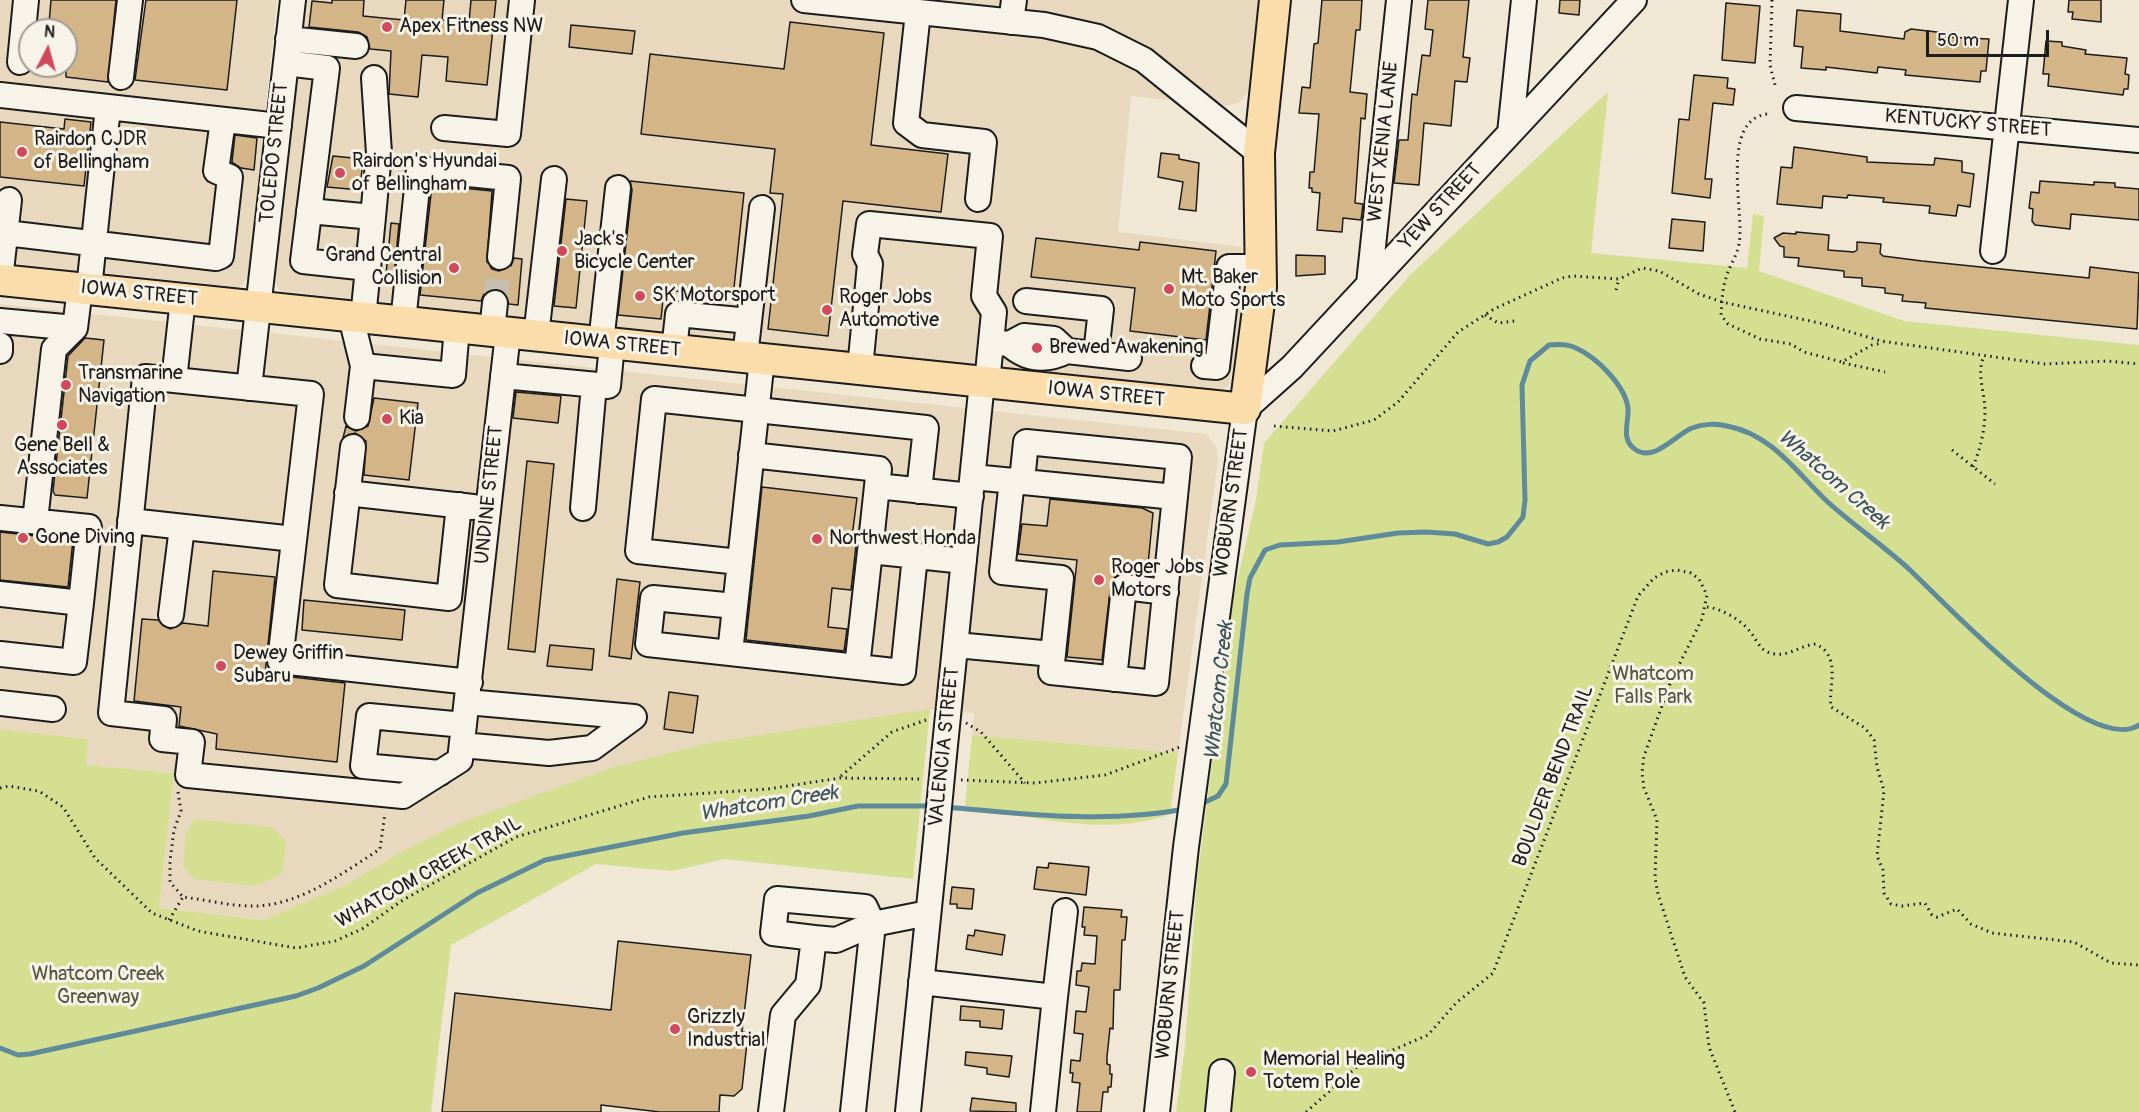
<!DOCTYPE html>
<style>
body{margin:0}
#map{position:relative;width:2139px;height:1112px;overflow:hidden;background:#f0e7d5;font-family:Pangolin,sans-serif}
canvas{display:block}
.north{position:absolute;left:18px;top:18px;width:60px;height:60px;box-sizing:border-box;background:#f7f3e8;border:2px solid #9f9d96;border-radius:50%;rotate:6deg;font-size:16px;font-weight:700;line-height:24px;text-align:center;color:#1c1c1c}
.north::after{content:'';display:block;margin:auto;width:21px;height:27px;background:#d1495b;clip-path:polygon(50% 0,100% 100%,50% 72%,0 100%)}
.scale{position:absolute;left:1926px;top:30px;width:123px;height:27px;box-sizing:border-box;border:3px solid #1c1c1c;border-top:0;padding-left:8px;font-size:18px;line-height:21px;white-space:nowrap;color:#1c1c1c;-webkit-text-stroke:4px #f7f3e8;paint-order:stroke}
</style>
<div id="map">
<canvas width="2139" height="1112"></canvas>
<div class="north">N</div>
<div class="scale">50 m</div>
</div>
<script>
const g = document.querySelector('canvas').getContext('2d');
g.lineJoin = 'round';
function fill(path, color) { g.fillStyle = color; g.fill(path, 'evenodd'); }
function trace(path, color, width, dash) { g.strokeStyle = color; g.lineWidth = width; g.lineCap = dash ? 'butt' : 'round'; g.setLineDash(dash || []); g.stroke(path); }
function write(font, color, halo, rows, align = 'center') {
  g.font = font + ' Pangolin,sans-serif'; g.lineWidth = 6; g.setLineDash([]); g.textBaseline = 'middle'; g.strokeStyle = halo; g.fillStyle = color; for (const [text, x, y, turn = 0] of rows) {
    g.save(); g.translate(x, y); g.rotate((+turn || 0) * Math.PI / 180); g.textAlign = isNaN(turn) ? turn : align; if (halo) g.strokeText(text, 0, 0); g.fillText(text, 0, 0); g.restore();
  }
}
fill(new Path2D(`
 M0 0H277L248 277 242 285 238 287 0 262ZM30 30H66V66H30Z
 M304 0H1258L1250 89 1240 102 1226 106 1131 96 1118 232 1242 247 1241 307 1230 385 1220 391 280 291 273 279Z
 M0 304 1206 434 1216 446 1218 459 1178 753 972 735 974 713 930 709 338 928 159 908 174 773 86 765 88 739 0 729Z`), '#e7d8be');
fill(new Path2D(`
 M1608 92 1591 253 1747 268 1753 214 1764 216 1759 271 1904 321 2139 345V1112H1176L1185 1047 1197 880 1234 594 1256 500 1264 443 1411 274Z
 M930 709 913 879 725 859 672 871 596 864 451 945 431 1112H0V729L88 739 86 765 174 773 159 908 263 920 346 885 403 851 459 823 611 768 709 743Z
 M972 735 1178 753 1170 814C1105 838 1032 816 965 806Z
 M194 819 271 827 286 841 282 874 256 886 194 879 183 866 186 834Z`), '#d4df92');
trace(new Path2D(`
 M1199 805 1218 796 1226 784 1247 594 1250 578 1265 550 1280 545 1338 542 1398 533 1426 532 1455 534 1488 544 1498 542 1507 537 1523 517 1525 500 1522 385 1530 361 1549 345C1558 344 1568 344 1576 348 1596 357 1625 385 1628 408 1629 423 1620 440 1636 450 1655 462 1675 435 1692 428 1702 424 1716 423 1727 426 1774 435 1797 474 1830 504 1856 527 1885 547 1910 570 1945 603 2089 758 2139 725
 M946 807C1025 814 1106 824 1185 809
 M0 1048 18 1055 30 1054 296 996 318 988 364 966 477 893 545 860 683 833 809 816 858 806H934`), '#5f8a99', 5);
const building = new Path2D(`
 M51 0H116L108 82 66 77V30H62L63 25 49 24Z
 M146 0H237L227 90 135 80Z
 M332 0H364L363 16 404 20 406 0H444L442 20 469 22 471 0H496L487 85 446 81 448 57 422 55 418 97 389 94 391 51 370 49 367 37 358 32 309 27 312 1 332 3Z
 M1322 0H1362L1360 30H1356L1350 92 1367 94 1365 119 1361 118 1355 203 1363 204 1361 220 1343 218 1342 232 1317 230 1320 193 1312 192V188H1309L1310 172H1314L1319 114 1299 113 1302 87 1310 88 1314 44 1318 43Z
 M1428 0H1469L1463 57 1470 58 1467 82 1455 81 1451 126 1424 123 1419 185 1394 183 1399 140H1408L1412 94 1417 95 1422 55 1430 56 1433 30 1425 29Z
 M1560 0H1580L1579 15 1559 13Z
 M2069 0H2101V22L2072 19 2073 12H2068Z
 M1726 3 1760 6 1755 63 1722 60Z
 M1797 10 1841 14 1840 31 1904 39 1905 32 1911 29 1945 33 1944 37 1989 39 1986 71H1981L1980 82 1905 75 1906 70 1878 67 1877 73 1826 67V70L1801 68 1803 47 1794 46Z
 M790 22 884 33 871 145 948 154 941 212 843 201 828 336 768 329 783 194 770 193 775 149 641 134 650 54 784 69Z
 M571 25 635 31 632 54 569 47Z
 M2046 41 2062 42V46L2086 50 2085 54 2127 58 2125 74 2129 75 2128 89H2124L2123 95 2048 86 2049 74H2043Z
 M1694 75 1728 78 1727 88 1735 89 1733 105 1713 103 1705 179H1712L1710 198 1672 193 1679 119 1689 120Z
 M65 119 91 122 84 186 0 177V122L64 129Z
 M235 135 257 138 254 170 241 168 232 162Z
 M1794 147 1867 157V162L1934 165 1935 158 1962 161V172L1974 174 1970 207 1958 205 1956 216 1929 213 1930 206 1883 202 1884 198 1848 195 1847 198 1823 196 1822 208 1777 204 1781 167 1792 168Z
 M1161 153 1179 155V159L1199 163 1196 211 1179 209 1183 182 1158 177Z
 M333 156 363 159 360 190 327 187Z
 M630 181 744 193 733 297 664 290 661 319 618 315 632 190Z
 M2040 181 2094 185V182L2115 183V187L2139 189V220L2071 214 2070 229 2035 225 2032 221 2033 209 2029 208 2031 192 2039 193Z
 M432 185 492 191 487 262 492 269 499 271 511 266 514 258 522 259 518 305 509 304 504 292 496 289 484 294 481 301 420 295Z
 M566 199 587 201 576 308 554 306Z
 M1672 219 1705 222 1703 251 1669 248Z
 M391 223 399 224 394 276 386 275Z
 M1796 232 1829 235 1828 250 1854 252 1857 250V242L1881 244 1880 253 1883 256 1922 261 2089 278 2090 267 2139 273 2137 329 1925 308 1926 303 1902 301 1903 295 1885 293V288L1862 286V278L1844 277V271L1798 266 1799 258 1784 257V247L1780 246 1774 238 1783 233 1796 234Z
 M1036 238 1139 250 1140 242 1216 251 1206 340 1130 331 1135 288 1031 277Z
 M1296 255 1325 256V274L1296 276Z
 M85 338 104 340 87 498 55 495 53 491 68 356Z
 M516 392 561 396 558 423 513 418Z
 M374 398 418 403 409 480 364 475 366 441 355 433 343 438 346 426 356 431 368 426Z
 M527 461 554 464 535 652 508 649Z
 M762 487 857 498 852 537H857L851 590 832 588 828 627 847 629 844 651 746 640Z
 M1050 499 1142 508 1153 513 1147 575 1119 574 1111 583 1102 660 1067 657 1077 560 1018 554 1022 524 1047 526Z
 M0 532 73 540 68 587 0 580Z
 M213 571 275 577 265 674 345 683 337 762 216 749 217 734 179 726 181 707 134 701 142 619 158 620 170 629 183 623 208 626Z
 M617 579 640 582 631 659 609 656Z
 M304 600 405 610 402 640 302 630Z
 M550 645 594 649 592 670 547 666Z
 M669 692 698 696 693 733 664 729Z
 M1049 863 1089 867 1086 895 1034 889 1037 867 1048 868Z
 M952 887 974 889 972 909 957 908V904H950Z
 M1084 907 1122 910 1121 917H1127L1125 940H1122L1120 990H1114L1113 1029 1110 1028 1107 1057V1064L1110 1065V1074H1112L1111 1087H1108V1092H1103L1101 1112H1077L1080 1083 1072 1082 1073 1073H1070L1071 1060 1080 1061 1083 1034 1074 1033 1076 1011 1086 1012 1089 987 1076 985 1077 971H1081L1082 963 1095 964 1097 936 1084 935 1085 927H1082Z
 M975 930 1005 935 1002 955 966 949 968 935 974 936Z
 M618 941 751 955 742 1032 748 1033 742 1089 734 1096 720 1095 719 1112H660L601 1105V1112H442L455 993 611 1010Z
 M961 1006 1004 1010 1002 1029 980 1027V1021L960 1020Z
 M966 1052 1012 1056 1009 1077 987 1074V1068L965 1065Z
 M972 1098 1016 1103V1112L970 1111Z`);
fill(building, '#d3b587');
trace(building, '#1c1c1c', 1.5);
trace(new Path2D(`
 M495 303 500 257`), '#c6beb0', 24, [24, 12]);
const minor = new Path2D(`
 M804 0 1044 25 1098 37 1144 60 1259 153
 M918 12 906 123 922 135 984 142 978 199
 M1011 22 1014 0
 M288 39 356 46
 M20 62 26 0
 M286 63 327 68 303 261 368 268 363 318
 M121 77 130 0
 M0 95 108 107
 M1796 108 2139 140
 M444 128 508 134 522 0
 M1510 133 1524 0
 M309 211 373 217 368 268
 M373 217 379 153 374 78
 M6 233 216 258 221 256 230 177 216 171 223 120
 M1993 251 2021 0
 M0 280 9 200
 M1369 284 1399 0
 M89 289 108 107 279 126
 M1026 301 1101 309 1096 354
 M351 317 363 366 357 417
 M0 321 75 328
 M403 322 419 169 508 178 500 257
 M492 331 495 303
 M536 336 554 179
 M991 342 1009 344 1024 336 1054 339 1067 351 1129 358
 M601 343 618 188
 M1009 344C1027 360 1045 362 1067 351
 M0 345V351
 M674 350 678 314 749 321
 M745 357 762 208
 M363 366 453 375 457 327
 M1204 366 1217 367 1229 267H1261
 M860 369 870 264 865 254 869 224 990 236 984 296 994 312 987 383
 M503 376 608 386 612 344
 M174 380 183 299
 M249 388 293 0
 M353 447 337 585 449 598 459 505
 M751 455 879 469 877 486 971 496
 M973 477 1175 497
 M1012 480 1002 572 1061 578 1053 654
 M347 493 473 507
 M583 508 594 385
 M0 518 89 527 81 603 0 594
 M35 521 54 349 75 328 80 288
 M130 521 294 539
 M870 551 877 486
 M739 562 638 551 654 399 926 428 919 491
 M735 606 653 598 648 644 730 653 762 359
 M171 615 182 527
 M956 645 1053 654 1051 672 1156 683 1179 457 1026 442 1022 481
 M730 653 903 672 915 556
 M0 654 74 662 81 603
 M857 667 870 551 964 561
 M1114 679 1124 587 1166 592
 M470 682 280 661 311 394 145 377 111 713 164 719 162 739 192 742 188 775 403 796 460 760 508 333
 M0 703 53 709
 M462 745 549 753 592 748 634 717 467 702
 M944 755 982 382
 M440 773 363 766 369 716 464 725
 M814 938 836 940 873 924 928 913
 M921 982 1055 997 1043 1112
 M1055 997 1065 911
 M771 1112 783 1015 808 985 814 938 773 933 777 899 865 907 873 924 853 1112
 M908 1112 935 849
 M1157 1112 1186 847 1245 409 1292 367 1634 0
 M1218 1112 1222 1072`);
const major = new Path2D(`
 M0 280 1245 409 1261 287 1259 153 1275 0`);
trace(minor, '#1c1c1c', 28);
trace(major, '#1c1c1c', 34);
trace(new Path2D(`
 M1772 0 1770 65 1775 85
 M1767 114C1719 120 1745 213 1739 244 1737 256 1729 266 1726 278 1722 290 1722 303 1721 315L1728 324 1760 339 1791 344 1804 352 1842 362 1872 345 1883 343
 M1616 290 1619 279
 M1485 315 1498 323 1515 321
 M1843 363 1885 372
 M1274 426 1333 431 1374 420 1398 402 1458 332 1494 309 1562 278 1573 276 1619 279 1642 268 1659 271 1699 294 1722 302 1824 324 1881 341 2045 364 2107 361 2139 364
 M1952 450 1995 484
 M1973 467C1980 449 1985 431 1985 411 1985 393 1976 373 1984 356
 M1707 607C1722 609 1742 620 1751 633 1759 643 1760 652 1775 654 1790 656 1801 645 1816 644 1842 657 1828 686 1831 707L1865 728 1874 740 1877 767 1884 791 1877 856 1883 870 1884 893 1891 904 1902 906 1925 903 1932 915 1937 917 1957 909 1971 924 1992 933 2074 942 2111 963 2139 965
 M966 723 981 732 1025 783
 M841 776 892 732 926 720
 M961 780 1035 783 1105 775 1180 747
 M0 788 9 786 39 791 63 807 95 858 152 913 198 931 296 948 335 941 362 929 403 900 516 837 649 797 768 789 840 778 922 779
 M178 792 181 811 174 830 170 861V882L183 897C207 900 234 907 258 906 303 903 343 873 380 849L385 813
 M169 920 183 897
 M1306 1112 1360 1064 1428 1035 1456 1003 1493 973 1638 596 1654 578 1665 572 1677 570 1691 573 1699 579 1707 595 1702 619 1671 681 1644 756 1642 773 1644 788 1657 820 1655 878 1658 894 1685 977 1704 1003 1709 1047 1735 1112`), '#1c1c1c', 3, [1.5, 4.5]);
trace(minor, '#f7f3e8', 24);
trace(major, '#fbdcab', 30);
const minorBridge = new Path2D(`
 M935 849 944 755`);
trace(minorBridge, '#1c1c1c', 28, []);
trace(minorBridge, '#f7f3e8', 24);
for (const [x, y, r, color] of [
 [387,27,6,"#d1495b"],
 [22,152,6,"#d1495b"],
 [340,173,6,"#d1495b"],
 [562,251,6,"#d1495b"],
 [454,268,6,"#d1495b"],
 [1169,289,6,"#d1495b"],
 [640,296,6,"#d1495b"],
 [827,310,6,"#d1495b"],
 [1037,348,6,"#d1495b"],
 [66,385,6,"#d1495b"],
 [387,419,6,"#d1495b"],
 [62,425,6,"#d1495b"],
 [23,538,6,"#d1495b"],
 [817,539,6,"#d1495b"],
 [1099,580,6,"#d1495b"],
 [221,666,6,"#d1495b"],
 [675,1029,6,"#d1495b"],
 [1251,1072,6,"#d1495b"]
]) { const dot = new Path2D(); dot.arc(x, y, r, 0, 2 * Math.PI); g.fillStyle = color; g.fill(dot); trace(dot, '#f7f3e8', 2); }
write('20px', '#1c1c1c', '#f7f3e8', [
 ["Apex Fitness NW",399,27],
 ["Rairdon CJDR",34,140],
 ["of Bellingham",34,163],
 ["Rairdon's Hyundai",352,162],
 ["of Bellingham",352,185],
 ["Jack's",574,240],
 ["Bicycle Center",574,263],
 ["Grand Central",442,256,"right"],
 ["Collision",442,279,"right"],
 ["Mt. Baker",1181,278],
 ["Moto Sports",1181,301],
 ["SK Motorsport",652,296],
 ["Roger Jobs",839,298],
 ["Automotive",839,321],
 ["Brewed Awakening",1049,348],
 ["Transmarine",78,374],
 ["Navigation",78,397],
 ["Kia",399,419],
 ["Gene Bell &",62,446,"center"],
 ["Associates",62,469,"center"],
 ["Gone Diving",35,538],
 ["Northwest Honda",829,539],
 ["Roger Jobs",1111,568],
 ["Motors",1111,591],
 ["Dewey Griffin",233,654],
 ["Subaru",233,677],
 ["Grizzly",687,1018],
 ["Industrial",687,1041],
 ["Memorial Healing",1263,1060],
 ["Totem Pole",1263,1083]
], 'left');
write('20px', '#1c1c1c', '#f7f3e8', [
 ["KENTUCKY STREET",1968,124,5],
 ["WEST XENIA LANE",1384,142,-84],
 ["TOLEDO STREET",275,153,-84],
 ["YEW STREET",1441,207,-47],
 ["IOWA STREET",139,294,6],
 ["IOWA STREET",622,345,6],
 ["IOWA STREET",1106,395,6],
 ["UNDINE STREET",490,495,-84],
 ["WOBURN STREET",1232,503,-82],
 ["VALENCIA STREET",945,747,-84],
 ["BOULDER BEND TRAIL",1554,776,-69],
 ["WHATCOM CREEK TRAIL",429,873,-29],
 ["WOBURN STREET",1171,985,-84]
]);
write('20px', '#53563f', '#f7f3e8', [
 ["Whatcom",1653,675],
 ["Falls Park",1653,698],
 ["Whatcom Creek",98,975],
 ["Greenway",98,998]
]);
write('italic 21px', '#3d535a', '#f7f3e8', [
 ["Whatcom Creek",1833,480,41],
 ["Whatcom Creek",1220,691,-84],
 ["Whatcom Creek",769,804,-9]
]);
</script>
